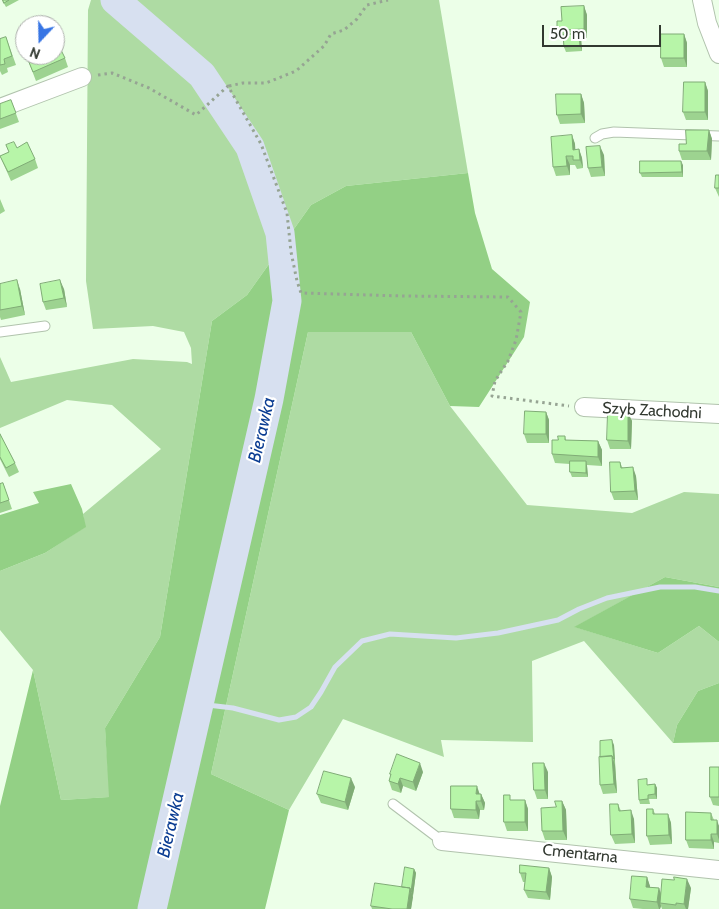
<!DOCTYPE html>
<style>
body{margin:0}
#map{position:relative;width:719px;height:909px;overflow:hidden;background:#ecffe8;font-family:Cabin,sans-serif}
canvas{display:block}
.north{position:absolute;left:15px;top:15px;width:50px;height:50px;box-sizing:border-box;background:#fff;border:1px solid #adb0ac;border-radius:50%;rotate:201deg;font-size:14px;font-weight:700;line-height:20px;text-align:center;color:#323930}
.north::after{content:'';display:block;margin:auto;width:18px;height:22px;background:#3775e4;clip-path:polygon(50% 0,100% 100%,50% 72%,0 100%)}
.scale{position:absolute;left:542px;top:25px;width:119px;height:22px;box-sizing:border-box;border:2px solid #323930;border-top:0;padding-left:6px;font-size:15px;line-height:18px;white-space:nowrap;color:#323930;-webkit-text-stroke:4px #fff;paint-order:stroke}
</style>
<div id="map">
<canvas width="719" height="909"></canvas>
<div class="north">N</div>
<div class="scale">50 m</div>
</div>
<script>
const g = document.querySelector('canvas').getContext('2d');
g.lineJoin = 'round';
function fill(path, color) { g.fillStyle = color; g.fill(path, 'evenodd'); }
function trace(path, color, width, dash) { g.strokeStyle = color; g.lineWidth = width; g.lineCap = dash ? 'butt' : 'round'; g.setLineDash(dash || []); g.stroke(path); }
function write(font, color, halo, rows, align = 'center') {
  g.font = font + ' Cabin,sans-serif'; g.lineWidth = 4.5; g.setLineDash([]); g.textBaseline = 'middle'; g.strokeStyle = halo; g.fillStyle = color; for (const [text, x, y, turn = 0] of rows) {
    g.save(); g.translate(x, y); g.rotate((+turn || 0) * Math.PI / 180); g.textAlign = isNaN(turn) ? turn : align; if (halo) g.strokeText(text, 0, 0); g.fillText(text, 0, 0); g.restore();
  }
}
fill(new Path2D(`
 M91 0H439L468 173 346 186 311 205 247 295 212 321 160 637 105 728 110 797 61 800 33 670 0 630V571L45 553 85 527 83 514 161 449 112 405 67 400 0 428V357L11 382 133 359 187 362 192 364 191 348 184 332 153 326 93 329 86 281 88 10Z
 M308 332H411L450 406 527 505 632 513 684 492 719 494V587L665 577 575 627 658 653 699 626 719 642V683L698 691 677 725 673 743 584 641 532 661 533 742 441 740 444 757 343 719 289 810 211 774Z`), '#aedba3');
fill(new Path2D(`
 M468 173 475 213 492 269 530 302 524 337 479 407 450 406 411 332H308L211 774 289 810 265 909H0V806L33 670 61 800 109 797 105 728 160 637 212 321 247 295 311 205 346 186Z
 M71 484 82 509 86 527 45 553 0 571V515L39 503 33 492Z
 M665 577 719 587V642L699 626 658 653 574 627Z
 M719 683V742L673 743 677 725 698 691Z`), '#93d085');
trace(new Path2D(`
 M199 704 233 708 279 720 296 717 311 707 321 692 335 667 362 641 390 634 456 638 498 633 558 620 579 609 607 598 660 587H695L719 591`), '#d7e0f0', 5);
trace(new Path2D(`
 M115 0 202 75 250 147 280 233 287 301 269 399 152 909`), '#d7e0f0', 29);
const service = new Path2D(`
 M595 138 602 134 614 132 719 136
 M0 332 45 326
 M393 804 442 841`);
const minor = new Path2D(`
 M702 0 707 23 719 54
 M0 108 82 77
 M584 407 719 414
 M442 841 719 870`);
trace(service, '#b1c3ad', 11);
trace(minor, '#b1c3ad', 20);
trace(new Path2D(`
 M98 75 112 73 149 88 196 115 228 86 261 144 287 213 291 252 297 281 301 293 403 296 508 297 521 312 516 340 508 361 495 381 492 396 569 406
 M229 86 243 83H266L296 71 324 46 331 34 344 30 357 19 367 5 388 0`), '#96a493', 3, [2.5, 4]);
trace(service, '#fff', 9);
trace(minor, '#fff', 18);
fill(new Path2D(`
 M2 0H19L6 7Z
 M584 6 587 15V38H581L582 51 566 52 564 47V39H560L557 30 562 21Z
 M684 34 687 43V67H664L661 58Z
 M6 37 16 65 7 68 8 72 2 75 0 71V39Z
 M26 55 65 58 68 67 36 81Z
 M705 82 708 91V120H686L683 112Z
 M581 94 584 103 585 123 560 124 557 115Z
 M11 100 19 122 0 129V104Z
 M709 130 712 139 711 160H682L679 151Z
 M572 135 575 144V150L579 149 582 158 583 168 577 169 575 165H570V175L556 176 553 167Z
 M6 145 17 148 35 159 38 168 11 181 0 156 9 152Z
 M604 155 605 176 591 177 588 168Z
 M683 165V177H642L640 173Z
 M719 175V197L715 188Z
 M0 199 5 211 0 214Z
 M0 284 20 289 25 315 1 320 0 317Z
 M64 289 67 307 46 310 43 302Z
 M546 412 549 420V443H527L524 434Z
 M628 413 632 421 631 449H610L607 440Z
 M0 434 15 463 19 472 9 477 0 459Z
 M565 436 566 440 598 441 602 450V466L587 465 588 477H572L570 472V464L555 463 552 454 558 440Z
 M620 462 622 467 636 476 638 500H614L611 492Z
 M3 483 12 509 0 513V484Z
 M614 745 617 793 603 794 600 785V757Z
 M719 767V806L713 805 710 797Z
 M423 772 416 791 403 786 401 793 392 790 389 781 391 776 390 774Z
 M548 772V799H537L534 790Z
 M649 784H655L657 788V799H649L650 804H640L639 800Z
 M355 787 348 810 321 803 317 794Z
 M480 794H481L485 803 484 810H480L479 819 454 818 451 809Z
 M511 800H525L528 809V831H507L504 822Z
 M562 801 566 810 567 840H545L542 831Z
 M618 804 621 811 634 819 635 843 615 844 611 835Z
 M653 809 655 814H668L671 823 672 844 650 845 647 836Z
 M711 813 714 820 719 826V843L714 842V849L689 848 686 840Z
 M549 868 552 877 550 900 528 898 524 890 525 882H523L520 873Z
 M414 869 416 873 411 909H372L371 906 402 887Z
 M647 877 650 887 659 888 661 894 691 888 688 909H662L661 906 660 909H643L633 908 630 899Z`), '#9dd390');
fill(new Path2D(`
 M584 6 587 15V38L584 29Z
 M579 34 581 38 582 51 580 46Z
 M684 34 687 43V67L684 58Z
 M705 82 708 91V120L705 112Z
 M581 94 584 103 585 123 581 114Z
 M709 130 712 139 711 160 707 151Z
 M572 135 575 144 576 159 573 150Z
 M600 146 604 155 605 176 602 167Z
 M579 149 582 158 583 168 580 160Z
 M566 156 570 165V175L567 166Z
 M681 161 683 165V177L682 172Z
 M17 280 20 289 25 315 22 306Z
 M60 280 64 289 67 307 64 298Z
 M546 412 549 420V443L546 434Z
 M628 413 632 421 631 449 628 441Z
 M598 441 602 450V466L598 457Z
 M586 461 587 466 588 477 586 473Z
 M633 467 636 476 638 500 635 491Z
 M612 740 614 745 615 764 614 759Z
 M612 756 615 765 617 793 614 784Z
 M420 763 423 772 416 791 413 782Z
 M544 763 548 772V799L545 790Z
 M351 778 355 787 348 810 345 802Z
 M400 778 403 786 401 793 398 784Z
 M655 784 657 788V799L655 794Z
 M477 786 480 795 476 794Z
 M481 794 485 803 484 810 481 801Z
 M525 800 528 809V831L525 822Z
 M476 801 480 810 479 819 476 810Z
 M562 801 566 810 567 840 563 831Z
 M631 810 634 819 635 843 632 834Z
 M668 814 671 823 672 844 669 835Z
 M717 820 719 826V840L717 834Z
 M711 834 714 842V849L711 840Z
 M549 868 552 877 550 900 546 892Z
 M414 869 416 873 413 896 411 892Z
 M647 877 650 886 649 896 646 887Z
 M687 879 691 888 688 909H686L684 904Z
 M410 888 413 897 411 909H407Z
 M659 888 662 897 660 903 661 906 660 909H659L657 902Z`), '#80ac76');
const building = new Path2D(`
 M3 0H9L4 3Z
 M584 6V29L557 30V21H562L561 7Z
 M579 34 580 46 564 47 563 35Z
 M661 34H684V58H661Z
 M6 37 12 56 4 59 5 64 0 65V39Z
 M55 38 65 58 33 72 26 55H55Z
 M684 82H705V112H683Z
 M556 94H581V114L557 115Z
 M11 100 16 113 0 119V104Z
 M686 130H709L707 151H679V144H686Z
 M572 135 573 150 579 149 580 160H573V156H566L567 166 553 167 551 137Z
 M14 142 17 148 27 142 35 159 8 172 0 156 9 152 6 145Z
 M600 146 602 167 588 168 586 147Z
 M640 161H681L682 172 640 173Z
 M716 175H719V188H715Z
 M17 280 22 306 0 310V284Z
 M60 280 64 298 43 302 40 284Z
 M525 411 546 412V434H524Z
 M608 412 628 413V441L607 440Z
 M0 434 15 463 6 468 0 457Z
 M558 436H565V440L598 441V457L552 454V440H558Z
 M570 461H586V473L570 472Z
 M610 462H620L621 468 633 467 635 491 611 492Z
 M3 483 9 500 0 503V484Z
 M612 740 614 759 612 756 600 757V741Z
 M397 754 420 763 413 782 400 778 398 784 389 781 391 774H390Z
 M612 756 614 784 600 785 599 757Z
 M533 763H544L545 790H534Z
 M710 767H719V797H710Z
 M324 771 351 778 345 802 317 794Z
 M647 779V785L655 784V794L648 795V799L639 800 638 780Z
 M451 786H477L476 794H481V801H476V810L451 809Z
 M504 795H510V800H525V822H504Z
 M555 801H562L563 831H542L541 808 556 807Z
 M610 804H618L619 811 631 810 632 834 611 835Z
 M647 809H653V814H668L669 835 647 836Z
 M686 812 711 813V820H717V834H711V840H686Z
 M520 865 549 868 546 892 524 890 526 873H520Z
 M405 867 414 869 411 892 410 888 402 887Z
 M632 876 647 877 646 887 659 888 657 902 630 899Z
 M674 877 687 879 684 904 676 903V905L660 903 662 879 674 880Z
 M375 883 410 888 407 909H392L371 906Z`);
fill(building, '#b7f5a8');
trace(building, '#80ac76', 1);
write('16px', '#323930', '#fff', [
 ["Szyb Zachodni",652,411,3],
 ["Cmentarna",580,854,6]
]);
write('italic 18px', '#0a3c92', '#fff', [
 ["Bierawka",262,430,-77],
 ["Bierawka",171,825,-77]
]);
</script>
